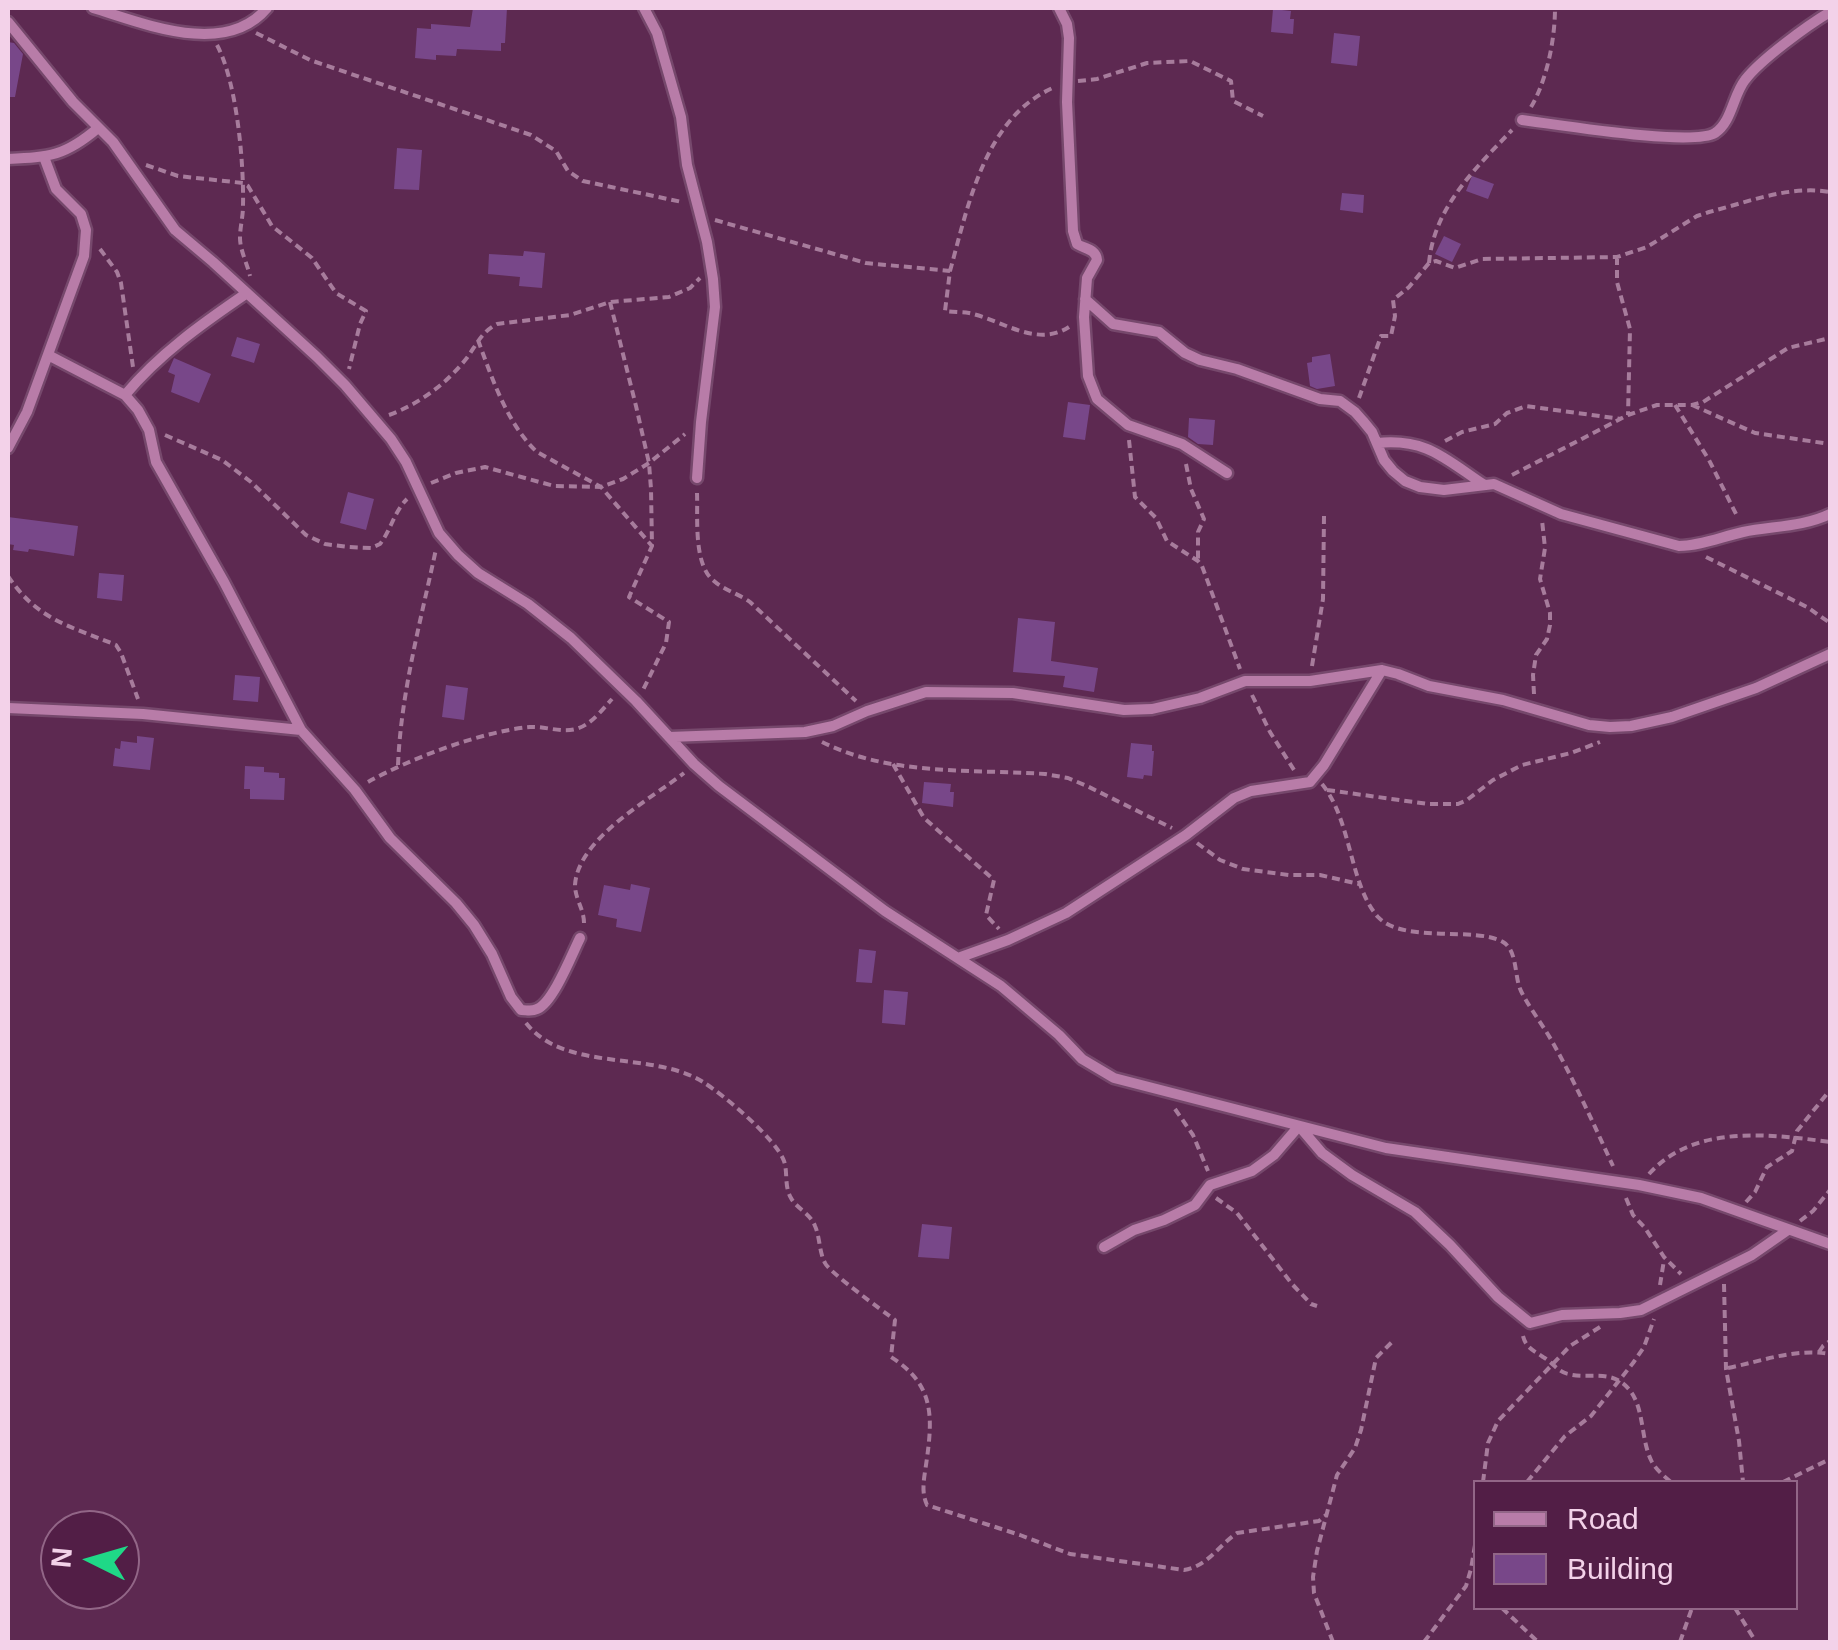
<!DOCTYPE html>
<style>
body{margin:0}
#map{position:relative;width:1838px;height:1650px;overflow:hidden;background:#5d2951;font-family:Arial,sans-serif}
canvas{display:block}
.frame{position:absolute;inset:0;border:10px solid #f3d2e9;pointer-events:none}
.legend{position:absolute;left:1473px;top:1480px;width:325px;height:130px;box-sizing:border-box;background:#521e46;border:2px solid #926687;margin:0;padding:12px 18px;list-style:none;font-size:30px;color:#f3d2e9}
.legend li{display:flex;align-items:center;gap:20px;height:50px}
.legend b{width:50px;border:2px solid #926687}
.north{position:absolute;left:40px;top:1510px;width:100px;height:100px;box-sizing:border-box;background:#521e46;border:2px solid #926687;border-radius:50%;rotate:275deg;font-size:28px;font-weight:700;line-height:40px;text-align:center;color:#f3d2e9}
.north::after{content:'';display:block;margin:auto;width:35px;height:45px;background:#1fd887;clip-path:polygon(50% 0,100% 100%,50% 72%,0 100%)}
</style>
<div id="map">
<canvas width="1838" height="1650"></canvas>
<div class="frame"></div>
<ul class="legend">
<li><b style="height:12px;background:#b87ca8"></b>Road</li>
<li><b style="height:28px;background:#784789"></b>Building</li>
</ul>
<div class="north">N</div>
</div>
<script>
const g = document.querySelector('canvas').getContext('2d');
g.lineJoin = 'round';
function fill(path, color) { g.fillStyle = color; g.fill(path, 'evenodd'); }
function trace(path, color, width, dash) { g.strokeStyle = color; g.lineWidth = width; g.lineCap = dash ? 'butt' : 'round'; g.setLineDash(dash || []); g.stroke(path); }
fill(new Path2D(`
 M473 8H507L505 43H501V51L457 49 456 56 436 55V60L415 58 417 28 431 29V24L470 27Z
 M1273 9 1291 11 1290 19H1294L1293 34 1271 32Z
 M1334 33 1360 36 1357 66 1331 63Z
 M8 42 14 43 23 54 15 97H8Z
 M397 148 422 150 419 190 394 189Z
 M1472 176 1494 184 1488 199 1466 191Z
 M1342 193 1364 195 1363 213 1340 210Z
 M1444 236 1461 244 1452 262 1435 254Z
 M524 251 545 253 542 288 519 286 520 277 488 274 489 254 523 256Z
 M237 337 260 344 254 363 231 356Z
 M1330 354 1335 386 1317 389 1310 386 1307 363 1312 362V357Z
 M174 358 211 374 199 403 171 392 175 375 168 372Z
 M1068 402 1090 405 1085 440 1063 437Z
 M1189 418 1215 420 1213 445 1198 444 1188 437Z
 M348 492 374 499 366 530 340 523Z
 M8 517 78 526 74 556 29 549 28 552 13 550 14 545 8 544Z
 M99 573 124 575 122 601 97 598Z
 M1018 618 1055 622 1051 661 1098 668 1094 692 1063 687 1065 676 1013 672Z
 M235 675 260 677 258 702 233 700Z
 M446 685 468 688 464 720 442 717Z
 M137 736 154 738 150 770 113 766 115 748 120 749 121 741 137 743Z
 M1131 743 1152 745V751H1154L1152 776 1144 775 1143 779 1127 777Z
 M245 766 264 767V772L279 773V778H285L284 800 250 799V789H244Z
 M924 782 951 784 950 792H954L953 807 922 803Z
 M631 884 650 888 641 932 616 927 617 919 598 915 604 885 630 890Z
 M859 949 876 951 872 983 856 982Z
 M884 990 908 992 905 1025 882 1023Z
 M922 1224 952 1227 949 1259 918 1257Z`), '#784789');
const street = new Path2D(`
 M93 8C143 23 225 58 267 8
 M644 8 657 33 681 117 687 165 707 242 713 279 715 307 701 422 697 478
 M1059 8 1067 24 1069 38 1067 102 1073 231 1077 244C1085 249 1096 249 1097 260L1087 278 1084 317 1088 376 1097 399 1128 425 1182 444 1227 473
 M8 22 73 102 113 142 175 230 213 262 317 357 345 385 391 439 406 462 439 533 458 555 478 573 528 604 571 638 636 701 694 764 719 786 885 911 1001 986 1059 1035 1082 1059 1114 1078 1386 1148 1639 1185 1701 1198 1830 1244
 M1522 120C1555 124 1692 147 1715 133 1732 122 1733 95 1745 80 1760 60 1808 25 1830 12
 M8 159C50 157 65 156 98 128
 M1085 299 1113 324 1159 332 1185 353 1200 360 1237 369 1320 399 1340 401 1355 412 1363 421 1372 432 1384 460 1393 471 1405 481 1420 487 1444 490 1494 484 1561 514 1679 546C1700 546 1721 537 1743 532 1772 526 1803 527 1830 514
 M48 355 125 395 138 410 149 430 156 462 224 582 301 730 355 790 390 838 456 903 474 925 492 954 511 997 521 1010C527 1010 531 1012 537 1009 553 1003 572 954 580 938
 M125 395C159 354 203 323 247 293
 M1377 443C1426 438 1444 458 1483 484
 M8 448 27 412 84 256 86 230 81 214 56 189 44 157
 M8 708 143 714 301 730
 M669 737 805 732 833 726 867 711 926 692 1013 693 1124 710 1152 709 1200 698 1245 681H1310L1382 670 1398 674 1429 686 1503 700 1589 725 1610 727 1631 726 1672 717 1756 688 1830 654
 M958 958 1008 940 1066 913 1186 835 1234 798 1251 791 1310 782 1324 765 1382 670
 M1104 1247 1134 1230 1164 1220 1195 1205 1210 1185 1252 1171 1274 1155 1299 1126 1322 1153 1352 1175 1415 1212 1450 1245 1498 1297 1530 1323 1562 1315 1620 1313 1641 1310 1752 1255 1788 1230`);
trace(street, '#76486c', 15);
trace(new Path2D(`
 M256 33 310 60 531 135 556 151 568 171 583 181 682 202
 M217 45C237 83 244 163 243 206 243 217 240 227 240 238 240 250 247 263 250 276
 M1078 81 1097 79 1147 63 1190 61 1231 81 1233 101 1263 116
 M1531 107C1547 80 1555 39 1555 8
 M146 165 178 176 243 183 248 186 272 226 312 258 336 293 366 311 360 324 349 369
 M715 220 866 263 950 271 945 311C953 312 962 312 969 313 1002 320 1036 348 1069 327
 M100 249 117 272 121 283 133 367
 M1617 257V282L1630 329 1628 415
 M1429 263C1434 207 1476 168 1512 130
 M950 271C968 206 985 116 1055 87
 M610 302 636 406 649 463 651 489 652 546 629 597 669 622 666 643 643 690
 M478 340C492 378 507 424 537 452L601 487 652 546
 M1359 398 1381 336H1391L1395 316 1393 300 1409 287 1429 263 1436 261 1455 268 1482 259 1617 257 1647 247 1697 216 1709 212C1748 202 1790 185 1830 192
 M1675 405 1709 460 1738 518
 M1692 405 1755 433 1830 444
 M389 415C419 404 446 384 466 359 476 346 481 332 497 324L570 315 610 302 669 297 690 288 700 278
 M165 435 222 460 251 482 306 535 325 544 348 547 371 548 380 544C391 530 394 512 407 499
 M1129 440 1135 497 1156 518 1167 541 1198 561 1202 566 1240 669
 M1445 441 1462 432 1495 424 1507 413 1526 406 1621 419
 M1186 464 1191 489 1204 519 1198 532V559
 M1512 475 1628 415 1657 405H1692L1703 402 1788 348 1830 338
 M431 483 456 473 485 467 554 486 601 487 623 479 649 463 685 434
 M697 493C698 517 693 565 714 581 724 590 739 594 750 602L856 701
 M1706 557 1807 607 1830 623
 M8 576C37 620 70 626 116 645L121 653 138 699
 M1312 666 1323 599 1324 516
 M1534 694 1533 675 1536 655 1547 639 1550 625V613L1540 579 1545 548 1542 520
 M1252 695 1270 732 1294 770
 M822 742C890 776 971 769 1045 774L1068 778 1087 786 1172 828
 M893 764 924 818 994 880 986 915 999 929
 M398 765C401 692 421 620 436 549
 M368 782C409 759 483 731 530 727 545 726 561 733 576 729 591 725 602 710 612 699
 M1322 784C1352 821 1349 884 1378 917 1403 944 1476 926 1503 942 1518 951 1514 977 1521 991 1530 1009 1543 1025 1553 1043 1575 1082 1594 1125 1613 1166
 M1327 790 1428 804H1458L1467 800 1493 780 1522 765 1571 753 1600 742
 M1197 843 1220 860 1243 869 1289 875H1320L1359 884
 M584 923C584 909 575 899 575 885 578 838 651 799 684 773
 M526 1023C565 1073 652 1050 703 1082 724 1095 776 1139 784 1161 788 1173 784 1186 791 1198 797 1209 810 1213 815 1226 820 1237 819 1252 825 1263 829 1272 883 1311 895 1320L891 1357C935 1385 933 1417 926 1465 924 1479 921 1492 927 1505L1020 1535 1070 1554 1184 1570C1208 1566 1218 1546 1237 1533L1319 1521 1326 1515
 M1175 1109 1193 1135 1208 1171
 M1649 1174C1694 1124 1769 1134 1830 1142
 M1216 1198 1237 1213 1292 1284 1311 1304 1317 1306
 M1626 1198 1633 1215 1645 1228 1664 1257 1681 1274
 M1746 1202 1755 1192 1767 1167 1792 1151 1797 1131 1830 1090
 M1800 1221 1813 1211 1830 1190
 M1724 1284 1726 1369 1739 1441 1743 1482
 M1660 1285 1664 1260
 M1523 1336C1526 1348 1533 1350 1543 1357 1552 1362 1558 1372 1568 1374 1586 1379 1605 1371 1621 1382 1646 1399 1639 1435 1651 1460 1655 1469 1664 1476 1671 1482
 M1819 1352 1823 1346 1830 1341
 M1728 1368C1763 1361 1794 1348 1830 1354
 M1483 1482 1488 1443 1498 1421 1570 1346 1600 1327
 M1527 1482 1565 1436 1591 1416 1633 1363 1644 1347 1654 1319
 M1783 1482 1830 1459
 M1502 1608 1538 1642
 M1735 1608 1756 1642
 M1333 1642 1314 1593 1313 1577 1317 1551 1337 1475 1355 1448 1361 1430 1376 1358 1392 1342
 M1424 1642 1466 1586 1471 1569 1476 1539
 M1680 1642 1692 1608`), '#a77c9c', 4, [8, 5]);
trace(street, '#b87ca8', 10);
</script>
